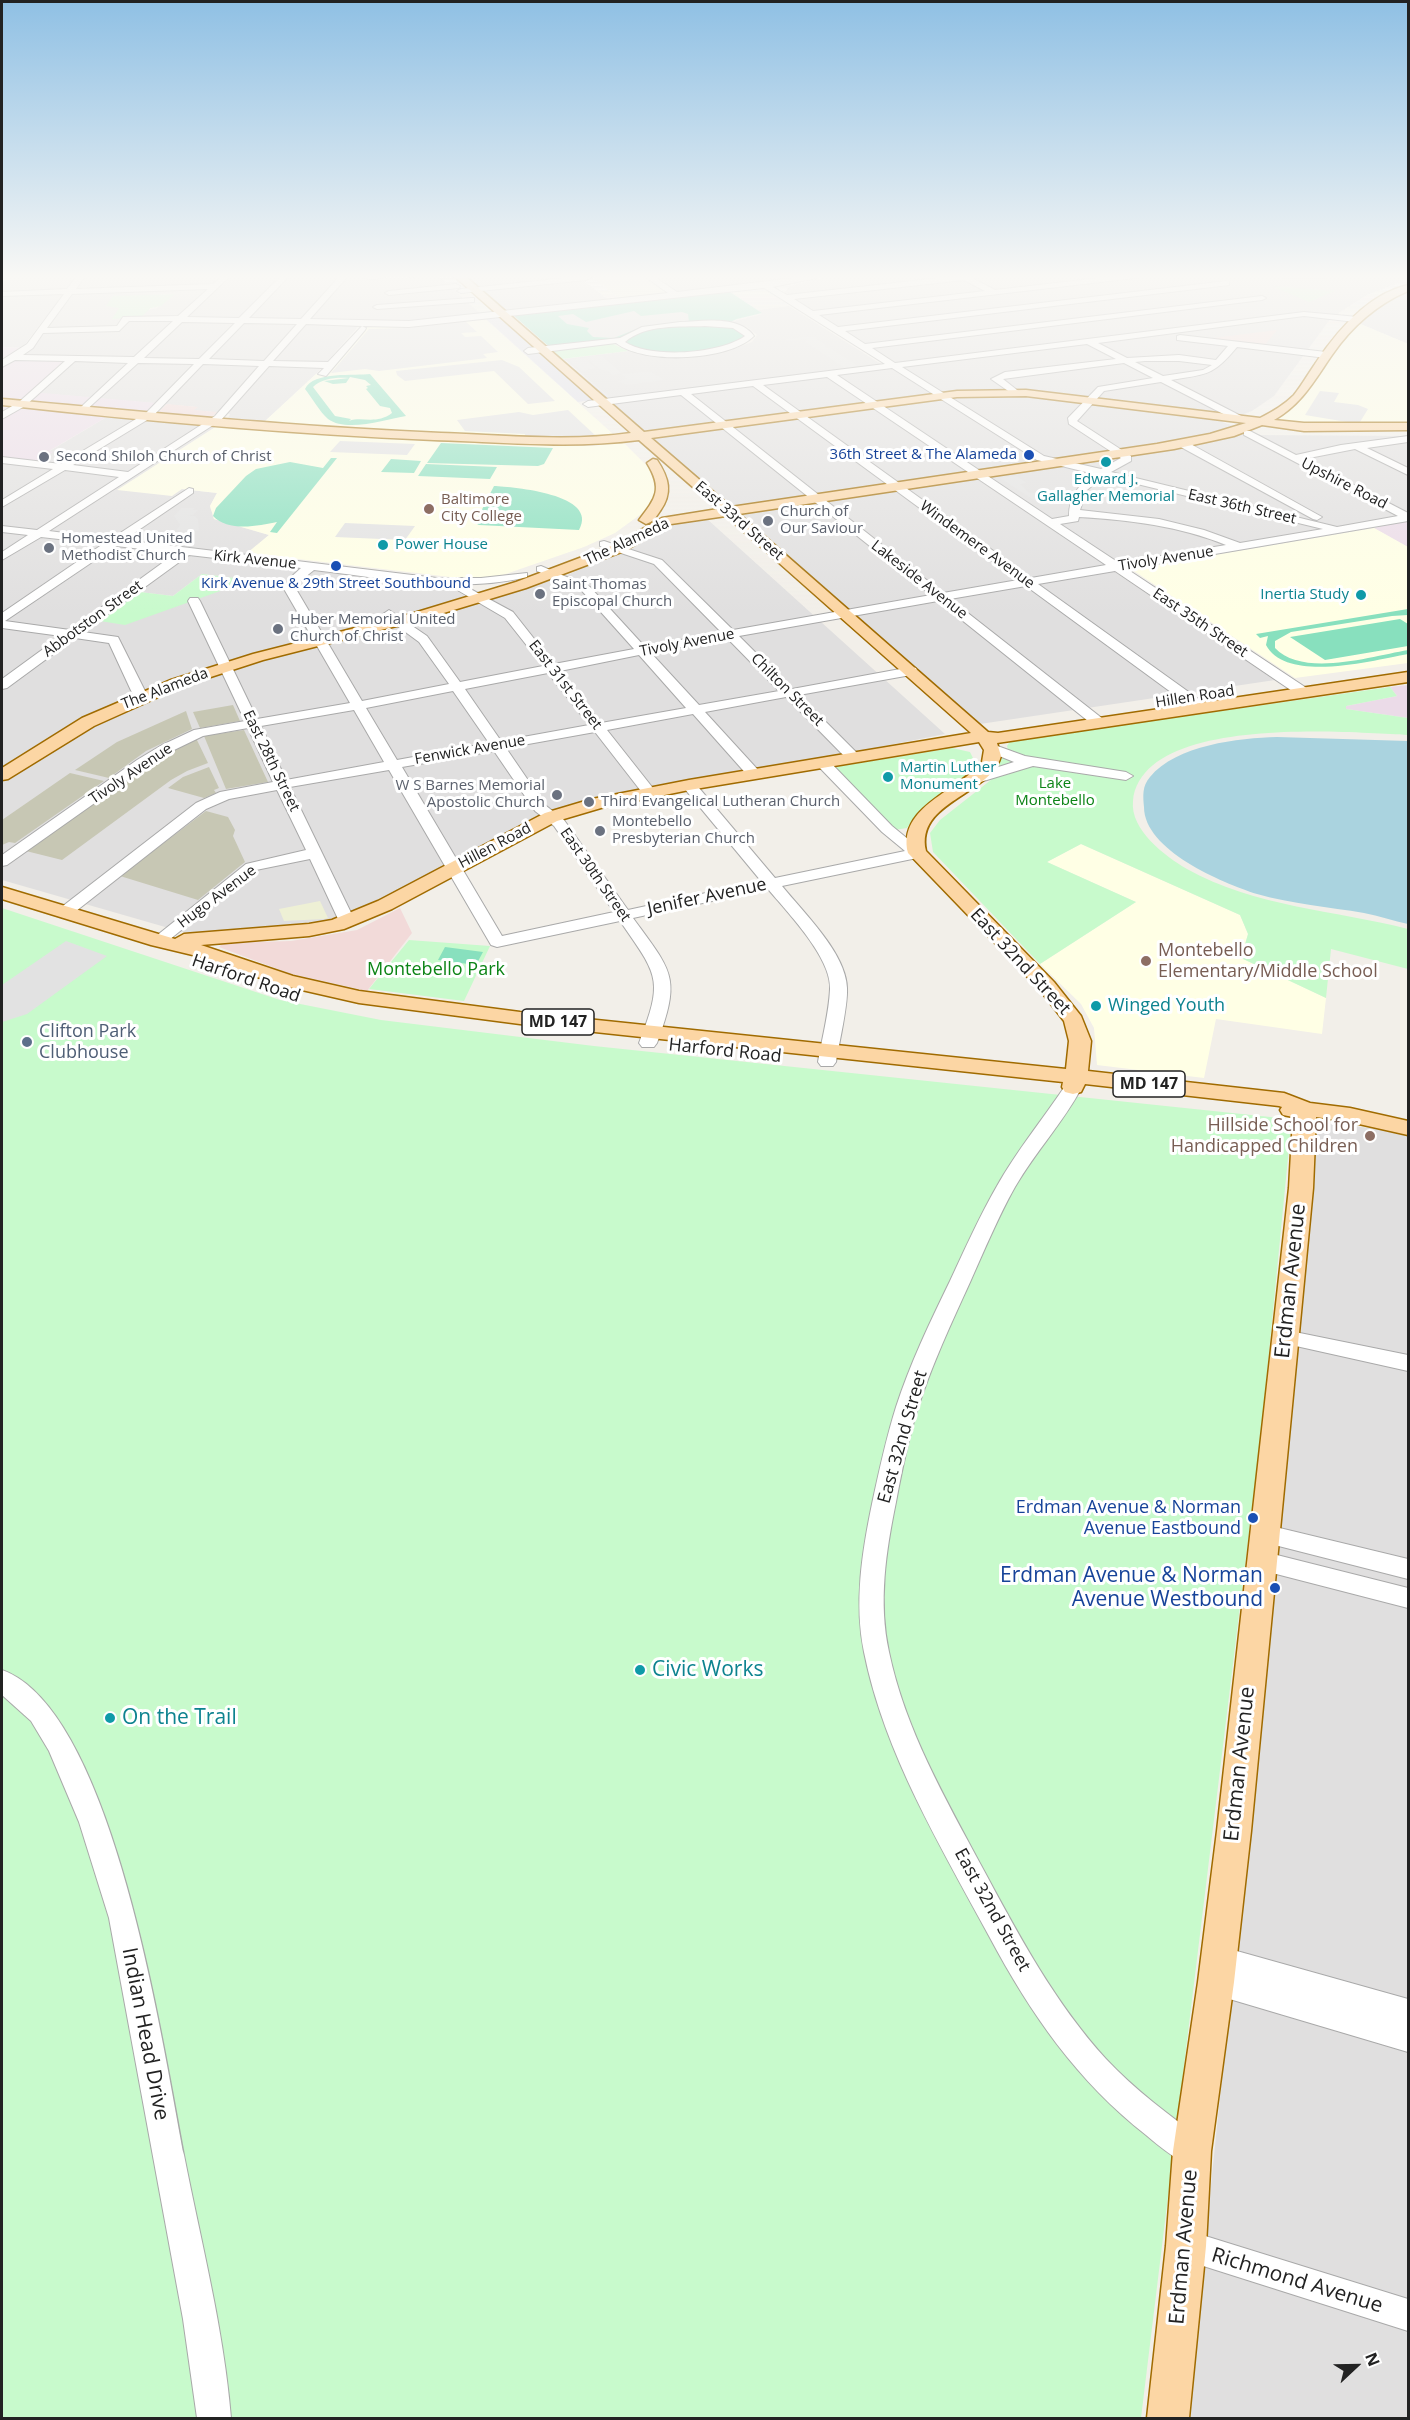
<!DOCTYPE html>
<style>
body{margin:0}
#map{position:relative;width:1410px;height:2420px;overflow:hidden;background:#f2efe9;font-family:"Open Sans",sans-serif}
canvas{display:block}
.frame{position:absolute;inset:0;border:3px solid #222;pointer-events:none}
.north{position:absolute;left:1326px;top:2336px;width:60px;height:60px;-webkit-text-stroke:4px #fff;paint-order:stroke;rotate:68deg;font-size:16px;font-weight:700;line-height:24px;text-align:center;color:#222}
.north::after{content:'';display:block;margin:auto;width:21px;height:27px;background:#222;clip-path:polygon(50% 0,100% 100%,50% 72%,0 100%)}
</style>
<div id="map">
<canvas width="1410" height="2420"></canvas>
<div class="frame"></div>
<div class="north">N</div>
</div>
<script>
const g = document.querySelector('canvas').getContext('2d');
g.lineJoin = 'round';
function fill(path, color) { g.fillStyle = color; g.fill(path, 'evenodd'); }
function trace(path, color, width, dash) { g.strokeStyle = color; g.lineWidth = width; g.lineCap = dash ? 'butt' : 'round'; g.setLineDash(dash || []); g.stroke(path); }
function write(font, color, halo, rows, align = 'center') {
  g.font = font + ' "Open Sans",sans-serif'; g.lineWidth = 6; g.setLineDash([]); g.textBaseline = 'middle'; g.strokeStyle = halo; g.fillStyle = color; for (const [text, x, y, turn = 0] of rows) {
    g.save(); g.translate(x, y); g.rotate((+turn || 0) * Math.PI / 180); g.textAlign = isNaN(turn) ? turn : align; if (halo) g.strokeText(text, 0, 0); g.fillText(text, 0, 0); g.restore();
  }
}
fill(new Path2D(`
 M8 276H386L385 278H406L438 276 481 314 416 321H363L316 374 263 423 227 420 230 414 193 410 196 407 37 393 22 355 28 352 60 309H52L22 348 2 347V295L50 293 51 290 2 292V284ZM161 294H174L157 308 113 319 120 308Z
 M466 276H577L609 300 506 311Z
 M654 276H813L679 293Z
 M831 276H1408V279L1367 295 1331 318 1274 396 1252 411 1222 422 1261 435 1408 436V515L1106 566 1275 680 980 724 613 404 902 367 784 293 790 286Z
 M1408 291V344L1358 323 1366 314Z
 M789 306 881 364 610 398 564 359 628 351 670 356 731 350 752 342 757 335 747 327 727 323 762 314 758 310Z
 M110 415 217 426 118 490 182 489 217 493 210 506 214 519 269 535 238 562 451 587 477 604 567 575 617 554 670 524 706 518 945 734 572 808 356 920 193 935 2 880V461L33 464 52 452H48ZM202 574 249 580 125 624 140 592 173 596Z
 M1314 1122 1370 1128 1408 1136V2418H1187L1289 1426Z`), '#e0dfdf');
fill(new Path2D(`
 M1277 330 1264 346 1205 339Z
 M167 404 198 407 194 410 217 412 211 418 157 413Z
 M400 908 412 933 367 991 291 974 219 947 223 943 291 941 357 930Z`), '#f2dad9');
fill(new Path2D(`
 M2 347 22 348 10 358 68 360 32 392 156 403 147 412 2 399Z
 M2 405 110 415 49 451 53 452 33 464 2 461Z
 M1408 521V547L1374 528 1386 525Z
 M1408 685V718L1346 709V706L1397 696 1390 687Z`), '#ebdbe8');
fill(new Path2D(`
 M590 276H642L667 293 621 299Z
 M484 318 614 435 560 438 336 429 263 423 316 374H326L368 325Z
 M1358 323 1408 344V425H1305L1280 421V416L1305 396 1350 330Z
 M217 426 321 435 545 445 594 446 623 442 651 470 656 481V497L645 511 615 533 584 547 497 577 459 578 247 553 269 535 214 519 210 506 217 493 182 489 172 496 117 490Z
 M1374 528 1408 547V663L1295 678 1131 569Z
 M1081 844 1240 915 1248 934 1241 958 1326 998 1322 1034 1216 1019 1204 1078 1097 1065 1094 1028 1081 1004 1040 964 1136 902 1047 862Z`), '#ffffe5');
fill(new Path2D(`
 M233 705 240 721 200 728 193 712Z
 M186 711 192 729 146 751 109 778 75 770 117 742Z
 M244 730 268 782 226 789 204 736Z
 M196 738 208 763 187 771 171 780 62 860 26 851 154 761Z
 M209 767 219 788 214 790 216 793 204 798 168 788 183 777Z
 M70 773 104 781 15 843 9 842 2 845V820Z
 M206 811 228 817 235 830 233 836 245 862 198 900 120 876Z`), '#c7c7b4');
fill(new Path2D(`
 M320 901 328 918 324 919 284 921 279 909Z`), '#eef0d5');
fill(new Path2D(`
 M1272 286 1335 291 1309 302Z
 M175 294 161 306 151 308 141 317 112 319 119 308 106 306 113 296Z
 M611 343 628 351 562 359 552 350Z
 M202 574 251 580 125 625 100 621 140 592 173 596Z
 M1390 687 1397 696 1346 706V709L1408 718V735C1348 732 1142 714 1133 801 1130 830 1165 856 1187 869 1255 907 1334 910 1408 929V969L1331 949 1326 998 1241 958 1248 934 1240 915 1081 844 1047 862 1136 902 1040 964 933 852 930 833 940 820 1001 772 997 767 999 759 1008 750 1007 746 1010 741Z
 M952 748 970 752 975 762 966 775 919 811 907 828 894 830 835 767Z
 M2 908 280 1000 381 1020 594 1046 1280 1118 1291 1127 1261 1434 1141 2418H2Z
 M409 940 490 946 464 1001 369 989Z`), '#c8facc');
fill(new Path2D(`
 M730 292 762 313 737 319 723 325 737 328 747 335 729 346 698 352H646L625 342 553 350 513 315Z
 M370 374 406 416C387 419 347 433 328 419 320 412 312 398 305 389 313 371 356 376 370 374ZM350 377 365 380 371 385 366 386 368 388 366 389 380 406 390 408 392 413C376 425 362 416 349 421L351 419 335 416 313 387C322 378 337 377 349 378L324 381 333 384 346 383Z
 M441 443 553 448 544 464 538 466 427 463Z
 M331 458H337L277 533 270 532 277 522C258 526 228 532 213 516L216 508 246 476 256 469 290 462 323 468Z
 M391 459 421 461 414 473 381 472Z
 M426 464 497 467 490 479 418 476Z
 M494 486C513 487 600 494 579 530L479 525 475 523Z
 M1408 609V615L1392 616 1291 632 1275 641V648C1303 678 1373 656 1408 650V654C1374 660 1287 684 1266 645L1268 636 1260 638 1256 634Z
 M1400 619 1408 624V646L1325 660 1290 637Z
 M445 947 483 952 476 965 438 960Z`), '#88e0be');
fill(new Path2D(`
 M634 311 641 316 682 312 688 314 689 322 644 326 614 338 593 337 587 331 589 328 567 324 558 316 573 314 586 322Z
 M465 321 477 332 461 333 465 337 481 336 498 352 483 354 487 358 379 371 365 369 331 373 369 329 407 328Z
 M806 337H814L827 346 824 347 830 348 858 366 845 368 804 341H807L806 339 788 341 786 339Z
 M594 356H602L622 373 612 375 607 370H601L589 360 587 361 596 368 582 371 569 360Z
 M502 360 519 367 555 401 528 404 494 371 405 381 397 375 396 371Z
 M647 372 653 373 664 380 627 385 617 381 627 379 622 374Z
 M1320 391 1339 393 1334 402 1358 405 1368 409 1360 422 1353 423 1305 415Z
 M568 410 597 437 525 436V434L465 431 457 420 519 412 533 415Z
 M340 441 415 444 407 455 330 452Z
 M1016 476 1027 483 1020 484 1030 493 1054 492 1061 497 1052 499 1060 504 1043 506 1000 478Z
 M181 508H194L193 510H198L193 515 188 516H195L198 519 199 531 176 530 180 525 174 516Z
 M345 523 415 526 405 540 335 537Z
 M66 941 107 956 27 1014 2 1022V985Z`), '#e2e2e2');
fill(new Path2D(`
 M513 315 553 351 610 398 578 402 485 318Z`), '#dddde8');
fill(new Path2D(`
 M1277 737 1408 741V924C1394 921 1379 916 1364 913 1329 907 1292 904 1257 894 1222 883 1144 850 1144 807 1143 796 1142 786 1150 777 1176 745 1239 738 1277 737Z`), '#aad3df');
const minor = new Path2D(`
 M77 276H85L76 289 213 284 222 276H230L187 317 239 318 281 276H289L249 318 301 319 340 276H348L310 319 409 321 668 293 644 276H653L677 292 810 276H826L773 287 787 295 957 276H977L974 279 995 290 1116 276H1139L1135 278 819 315 838 327 1226 281H1229V285L845 331 865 344 1262 296 1266 298 1262 300 872 348 895 363 1304 312 1358 317V321L1355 322 1304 316 1098 343 1127 358 1179 355 1216 360 1228 346 1177 340V336L1180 335 1326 352 1330 355 1326 358 1237 347C1213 376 1207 374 1171 380L1243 417V421H1237L1161 382 1104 391 1077 421 1131 456V461L1111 472 1337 527 1398 516 1244 435V431H1250L1296 455 1341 445 1408 436V442L1367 448 1408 468V475L1355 449 1304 459 1408 513V521L1127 569 1308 689 1310 692 1308 695H1298L1115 571 1038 584 1204 703 1206 706 1204 709H1194L1026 586 950 599 1103 719 1105 722 1103 725H1093L938 601 739 636 792 689 911 667 916 668 917 671 911 675 799 695 859 755 861 758 859 761H849L786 697 705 712 759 771 761 774 759 777H749L693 714 607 730 656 792 649 796 644 795 595 732 506 748 545 805 564 820 628 910 761 881 684 788 682 785 684 782H694L775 878 905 851 882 832 818 766 816 763 818 760H828L892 826 925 853 917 858 782 886C803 912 846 953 847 988 848 1006 839 1043 836 1062L833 1066H821L818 1062C822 1038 829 1013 830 989 832 958 787 912 768 889L633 918C673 973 681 977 657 1043L654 1047H642L639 1043C664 979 658 976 620 921L497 947 491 945 389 770 290 787 355 921 353 924 347 926 339 921 310 859 256 870 164 944 158 946 150 941 246 864 306 850 277 790 229 799 206 809 71 915H59L57 912 59 909 196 803 220 792 273 782 248 728 203 736 172 751 147 766 7 865 2 866V855L137 760 162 745 194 730 245 721 188 601 190 598H198L200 601 257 719 350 703 284 589 290 578 301 568 189 555 83 632 118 637 148 697 146 700H136L134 697 109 643 75 638 7 688 2 689V679L61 636 2 628V613L103 544 41 537 2 560V552L28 535 2 532V526L37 530 119 477 65 470 2 507V500L53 469 2 463V457L61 464 146 413 194 364 138 363 84 412 81 411V407L128 363 75 361 25 406 2 419V412L19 402 65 361 15 360 2 367V360L27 344 64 294 2 296V292L67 289ZM964 280 985 291 813 311 794 299ZM764 288 885 364 588 401 583 404 588 407 681 395 931 595 733 630 662 560 604 541 600 542V546L654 564 721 632 645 647 590 587 541 566 537 567V571L582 591 634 649 554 664 513 612 463 585 457 589 459 591 505 618 543 666 460 682 427 636 389 610 383 614 385 617 419 642 449 684 362 701 296 589 299 582 314 570C384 578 457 594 527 577V573L481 578H437L124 540 193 493V489L189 488 111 539 49 531 221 420 269 366 324 368 318 374 326 376 365 330 366 328 362 326 409 327ZM208 289 178 316 123 317 117 326 47 328 72 294ZM129 321H173L134 357 23 355 33 348 43 333 119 331ZM182 322 235 323 199 359 144 358ZM244 323 297 324 264 361 209 359ZM306 324 362 326 328 362 273 361ZM1087 344 1116 359 1005 372 991 379 1014 395 1019 392 1017 390 1003 379 1124 363 1153 378 1098 387 1068 418 1069 424 1121 458 1101 469 1044 456 902 367ZM1145 361H1179L1212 365 1203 370 1163 376 1135 362ZM203 364 259 366 215 416 128 472 73 465 152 417ZM892 368 1037 460 1094 474C1078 485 1069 497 1069 516L1052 519 837 375ZM827 377 1106 565 1031 578 763 385ZM753 386 1018 580 943 593 691 394ZM1104 476 1323 529 1240 543 1204 530 1159 519 1080 510 1087 490ZM1079 517C1130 520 1179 526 1226 545L1119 563 1060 524 1078 521ZM116 546 176 553 70 630 5 621ZM727 638 779 691 699 705 651 653ZM639 655 686 708 601 723 560 671ZM548 673 589 725 501 741 465 689ZM453 691 489 743 397 760 366 708ZM354 710 384 762 286 780 261 726ZM494 751 535 811 554 826 614 912 502 936 402 767Z
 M361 276H384C379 280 366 280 361 276Z
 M584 276 590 278 586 280 461 293 457 291 461 289Z
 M1282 276H1329L1325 278H1286Z
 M456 284 460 286 459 288 389 295 385 293 389 291Z
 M471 298H474V302L377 309 373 307 377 305Z
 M680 322C703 321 739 315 754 336 729 361 644 365 616 343L528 354 524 351 528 348 620 338 642 327ZM705 326 733 328 745 336C720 354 651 359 625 342 645 324 680 327 705 326Z
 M1179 442H1187L1322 517 1317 520 1313 519 1179 446Z
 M992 744 1025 756 1126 772 1133 776 1126 780 1033 766 977 783H967L965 780 967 777 1014 762 987 751 985 748Z
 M1073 1082 1079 1083 1082 1087C1063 1123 1035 1152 1015 1187 998 1217 985 1249 971 1280 952 1322 932 1364 918 1408 908 1439 902 1470 896 1502 886 1551 878 1602 889 1652 905 1729 945 1798 982 1867 1018 1934 1054 2002 1106 2059 1135 2090 1169 2115 1203 2140L1208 2151 1203 2162 1192 2167C1175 2159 1160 2147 1146 2135 1077 2081 1030 2013 989 1936 941 1847 884 1753 864 1652 854 1603 862 1552 872 1504 879 1471 886 1439 896 1407 910 1364 930 1322 950 1281 965 1249 979 1217 997 1186 1017 1150 1044 1118 1067 1083Z
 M1285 1330 1408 1355V1371L1278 1342 1274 1337 1278 1332Z
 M1263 1524 1408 1559V1579L1255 1540 1251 1533 1255 1526Z
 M1261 1551 1408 1588V1608L1253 1568 1249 1561 1253 1554Z
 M2 1670C114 1710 163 2047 184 2155 201 2242 224 2330 231 2418H197L183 2319 109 1918 79 1822 49 1751 31 1721 2 1695Z
 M1219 1946 1408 1999V2052L1206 1992 1201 1982 1206 1972 1210 1970 1205 1960 1209 1950Z
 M1186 2230 1408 2299V2331L1175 2257 1170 2246 1175 2235Z`);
const major = new Path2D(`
 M454 276H465L644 432 957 391 1026 390 1260 418C1272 412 1284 405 1294 395 1302 385 1308 374 1315 364 1337 331 1368 294 1408 285V291C1376 305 1352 326 1332 355 1314 381 1302 404 1274 420L1304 423H1408V430L1304 431 1262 425 1234 436 1174 449 739 514 988 732 998 733 1408 672V682L997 743 1001 756C991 795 915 801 926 851L1054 982 1081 1016 1091 1041 1088 1071 1284 1093 1310 1103 1350 1108 1408 1121V1135L1350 1122 1316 1117 1313 1188 1251 1831 1234 1982 1211 2151 1206 2246 1189 2418H1147L1166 2246 1173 2151 1198 1982 1217 1831 1289 1188 1293 1117 1283 1115 1280 1110 1282 1107 1279 1106 1085 1084 1081 1092 1073 1094 1065 1092 1062 1087 1063 1082 520 1024 359 1003 280 985 201 957 151 945 2 899V887L175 939 184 934 309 924 332 920 378 901 545 813 592 799 689 780 971 733 726 516 671 524 624 551 526 588 424 619 263 660 183 686 94 726 8 779 2 780V768L82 718 171 680 253 654 414 613 516 582 614 545 662 518 718 509 639 440C571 449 502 442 434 440 289 434 145 421 2 405V399C148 412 294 427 441 433 504 435 569 442 631 433ZM1026 396 1246 423 1210 434 1157 444 731 507 651 438 957 397ZM979 742 984 750 982 762C959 791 897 806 908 853L1040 990 1064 1021 1069 1041 1066 1069 520 1012 359 991 293 976 201 945 309 936 344 929 392 909 557 821 601 808 689 790Z
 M653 459 657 460C669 478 673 493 660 511 656 517 653 522 646 524L639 520C656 498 663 489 647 463Z`);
trace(minor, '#a9a9a9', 2);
trace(major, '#a06b00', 3);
fill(minor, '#fff');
fill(major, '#fcd6a4');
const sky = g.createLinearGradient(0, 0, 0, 615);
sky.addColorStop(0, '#8fc0e4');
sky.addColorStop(0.45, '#f9f8f5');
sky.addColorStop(1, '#f9f8f500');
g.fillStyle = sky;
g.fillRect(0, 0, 1410, 615);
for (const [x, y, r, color] of [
 [1029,455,6,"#1a4fb4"],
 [44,457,6,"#6b7280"],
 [1106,462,6,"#0f9aa8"],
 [429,509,6,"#8d6e63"],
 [768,521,6,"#6b7280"],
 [383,545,6,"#0f9aa8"],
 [49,548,6,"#6b7280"],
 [336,566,6,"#1a4fb4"],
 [540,594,6,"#6b7280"],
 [1361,595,6,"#0f9aa8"],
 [278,629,6,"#6b7280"],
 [888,777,6,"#0f9aa8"],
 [557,795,6,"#6b7280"],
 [589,802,6,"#6b7280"],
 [600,831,6,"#6b7280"],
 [1146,961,6,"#8d6e63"],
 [1096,1006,6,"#0f9aa8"],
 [27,1042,6,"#5c6f8a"],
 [1370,1136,6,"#8d6e63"],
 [1253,1518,6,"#1a4fb4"],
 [1275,1588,6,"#1a4fb4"],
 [640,1670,6,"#0f9aa8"],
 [110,1718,6,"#0f9aa8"]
]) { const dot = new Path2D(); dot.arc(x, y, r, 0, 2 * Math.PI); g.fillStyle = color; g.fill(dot); trace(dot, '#fff', 2); }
write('15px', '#164399', '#fff', [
 ["36th Street & The Alameda",1017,455],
 ["Kirk Avenue & 29th Street Southbound",336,584,"center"]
], 'right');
write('15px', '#5b616d', '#fff', [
 ["Second Shiloh Church of Christ",56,457],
 ["Church of",780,512],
 ["Our Saviour",780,529],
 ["Homestead United",61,539],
 ["Methodist Church",61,556],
 ["Saint Thomas",552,585],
 ["Episcopal Church",552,602],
 ["Huber Memorial United",290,620],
 ["Church of Christ",290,637],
 ["W S Barnes Memorial",545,786,"right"],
 ["Apostolic Church",545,803,"right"],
 ["Third Evangelical Lutheran Church",601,802],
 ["Montebello",612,822],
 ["Presbyterian Church",612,839]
], 'left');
write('15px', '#0d838f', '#fff', [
 ["Edward J.",1106,480,"center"],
 ["Gallagher Memorial",1106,497,"center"],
 ["Power House",395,545],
 ["Inertia Study",1349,595,"right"],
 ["Martin Luther",900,768],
 ["Monument",900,785]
], 'left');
write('15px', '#222', '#fff', [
 ["Upshire Road",1344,484,27],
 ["East 36th Street",1242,507,13],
 ["East 33rd Street",739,521,41],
 ["The Alameda",627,542,-25],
 ["Windemere Avenue",977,545,36],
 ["Tivoly Avenue",1166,559,-9],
 ["Kirk Avenue",255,560,6],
 ["Lakeside Avenue",919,580,38],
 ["Abbotston Street",93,619,-36],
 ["East 35th Street",1200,623,34],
 ["Tivoly Avenue",687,643,-11],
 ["East 31st Street",565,685,52],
 ["The Alameda",165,689,-21],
 ["Chilton Street",787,690,45],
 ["Hillen Road",1195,697,-9],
 ["Fenwick Avenue",470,750,-10],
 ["East 28th Street",271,761,64],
 ["Tivoly Avenue",131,774,-34],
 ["Hillen Road",495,846,-28],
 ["East 30th Street",595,875,55],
 ["Hugo Avenue",217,897,-37]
]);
write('15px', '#785e54', '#fff', [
 ["Baltimore",441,500],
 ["City College",441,517]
], 'left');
write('15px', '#0c8416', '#fff', [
 ["Lake",1055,784],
 ["Montebello",1055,801]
]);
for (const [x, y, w] of [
 [558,1022,72],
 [1149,1084,72]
]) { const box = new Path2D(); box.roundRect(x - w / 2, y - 13, w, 26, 4.5); g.fillStyle = '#fff'; g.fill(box); trace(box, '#222', 1.5); }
write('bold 16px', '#222', null, [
 ["MD 147",558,1022],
 ["MD 147",1149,1084]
]);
write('18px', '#222', '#fff', [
 ["Jenifer Avenue",707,897,-12],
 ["East 32nd Street",1020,962,47],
 ["Harford Road",246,979,19],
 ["Harford Road",725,1051,6],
 ["East 32nd Street",903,1437,-74],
 ["East 32nd Street",992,1910,61]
]);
write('18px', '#785e54', '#fff', [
 ["Montebello",1158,951],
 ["Elementary/Middle School",1158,972],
 ["Hillside School for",1358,1126,"right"],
 ["Handicapped Children",1358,1147,"right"]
], 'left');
write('18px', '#0c8416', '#fff', [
 ["Montebello Park",436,970]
]);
write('18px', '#0d838f', '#fff', [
 ["Winged Youth",1108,1006]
], 'left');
write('18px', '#4e5e75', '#fff', [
 ["Clifton Park",39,1032],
 ["Clubhouse",39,1053]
], 'left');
write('18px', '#164399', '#fff', [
 ["Erdman Avenue & Norman",1241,1508],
 ["Avenue Eastbound",1241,1529]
], 'right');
write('21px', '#222', '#fff', [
 ["Erdman Avenue",1291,1281,-84],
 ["Erdman Avenue",1240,1764,-84],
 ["Indian Head Drive",145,2034,79],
 ["Erdman Avenue",1184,2247,-85],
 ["Richmond Avenue",1297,2281,17]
]);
write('21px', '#164399', '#fff', [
 ["Erdman Avenue & Norman",1263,1576],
 ["Avenue Westbound",1263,1600]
], 'right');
write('21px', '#0d838f', '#fff', [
 ["Civic Works",652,1670],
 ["On the Trail",122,1718]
], 'left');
</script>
